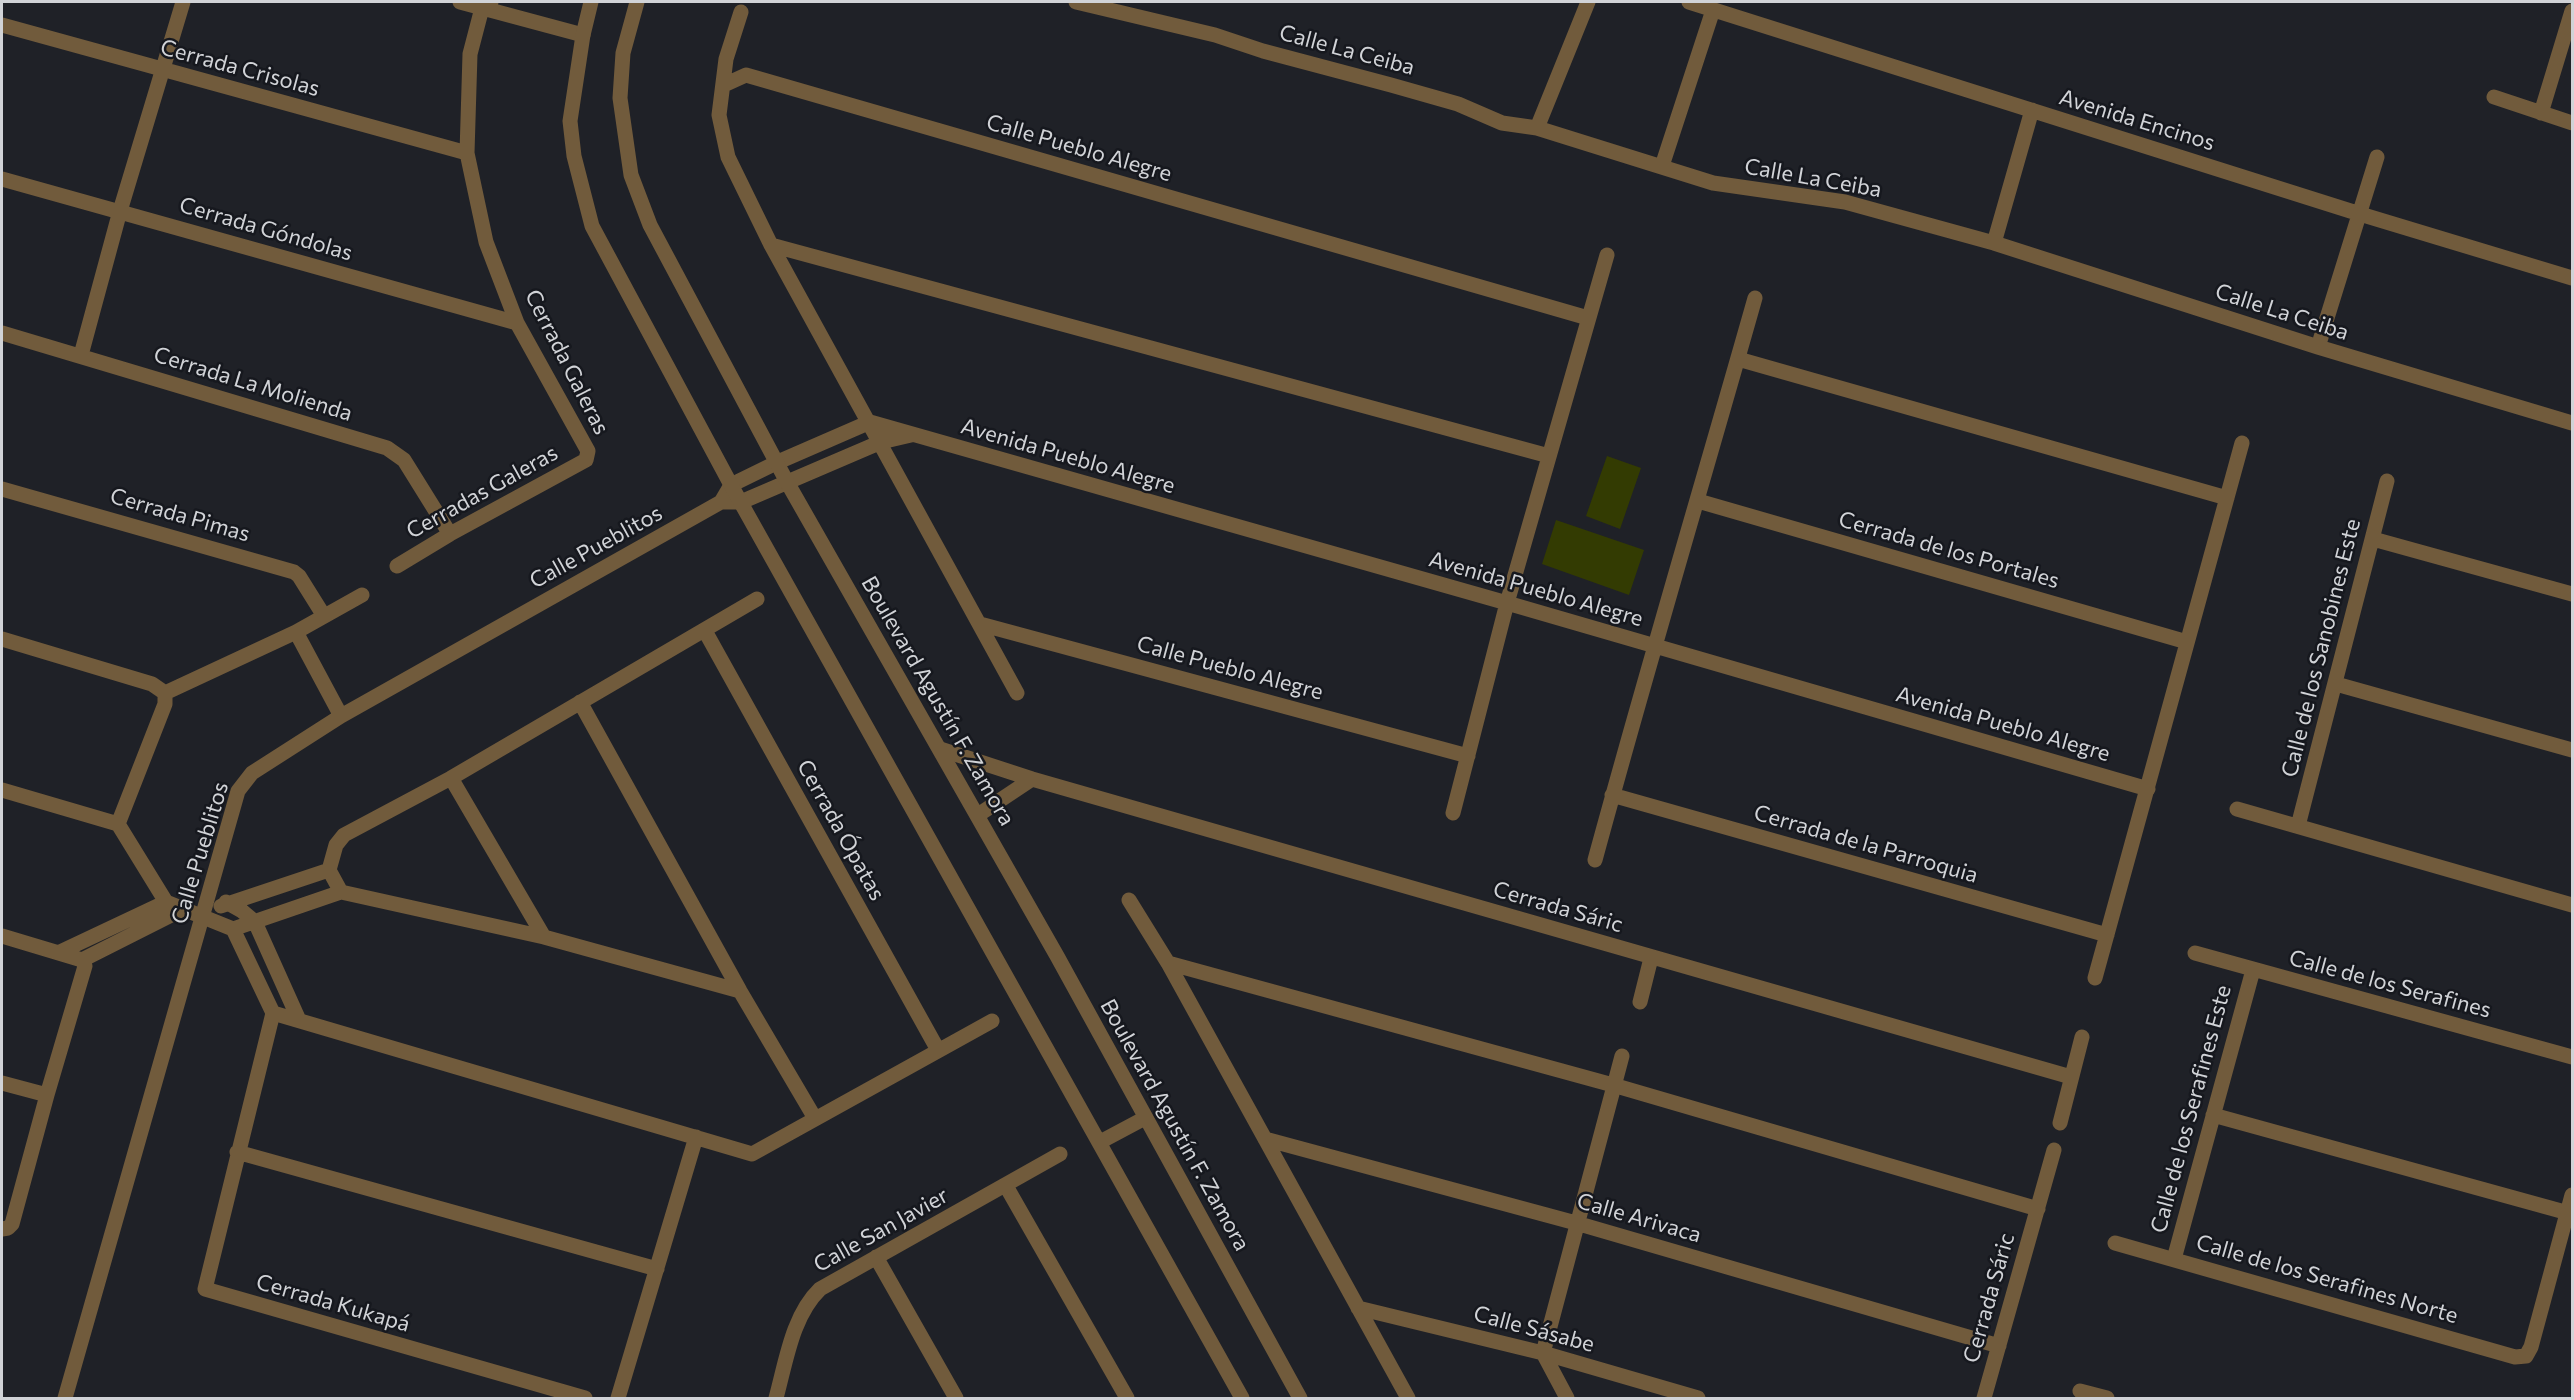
<!DOCTYPE html>
<meta charset="utf-8">
<style>
body{margin:0}
#map{position:relative;width:2574px;height:1400px;overflow:hidden;background:#1f2127;font-family:Commissioner,sans-serif}
canvas{display:block}
.frame{position:absolute;inset:0;border:3px solid #d1d3d7;pointer-events:none}
</style>
<div id="map">
<canvas width="2574" height="1400"></canvas>
<div class="frame"></div>
</div>
<script>
const g = document.querySelector('canvas').getContext('2d');
g.lineJoin = 'round';
function fill(path, color) { g.fillStyle = color; g.fill(path, 'evenodd'); }
function trace(path, color, width, dash) { g.strokeStyle = color; g.lineWidth = width; g.lineCap = dash ? 'butt' : 'round'; g.setLineDash(dash || []); g.stroke(path); }
function write(font, color, halo, rows, align = 'center') {
  g.font = font + ' Commissioner,sans-serif'; g.lineWidth = 5; g.setLineDash([]); g.textBaseline = 'middle'; g.strokeStyle = halo; g.fillStyle = color; for (const [text, x, y, turn = 0] of rows) {
    g.save(); g.translate(x, y); g.rotate((+turn || 0) * Math.PI / 180); g.textAlign = isNaN(turn) ? turn : align; if (halo) g.strokeText(text, 0, 0); g.fillText(text, 0, 0); g.restore();
  }
}
fill(new Path2D(`
 M1607 456 1641 468 1620 529 1586 516Z
 M1556 520 1644 550 1629 595 1542 564Z`), '#333b02');
trace(new Path2D(`
 M460 2 583 35
 M1076 2 1215 35 1263 51 1391 85 1458 104 1502 123 1537 128 1713 183 1845 202 1994 243 2318 347 2572 423
 M1689 2 2360 214 2572 278
 M741 12 726 59 719 115 728 157 771 245 1017 693
 M2 25 467 153
 M724 85 746 75 1588 318
 M2494 97 2572 123
 M2541 113 2572 11
 M1537 128 1588 2
 M1662 166 1713 10
 M2 179 517 323
 M1994 243 2032 110
 M771 245 1549 456
 M2 333 387 448 404 460 450 534
 M2318 347 2377 157
 M81 355 120 211 183 2
 M1738 359 2227 498
 M2 489 294 572 299 576 324 616
 M1698 501 2187 642
 M721 502 731 485 778 462 870 422 1507 603 2148 789
 M2373 539 2572 594
 M397 566 450 534 586 460 588 451 517 323 486 242 467 153 470 54 482 8 491 2
 M980 624 1468 756
 M705 631 938 1050
 M296 632 341 716
 M2 639 152 684 165 693
 M2336 684 2572 750
 M165 693 296 632 362 595
 M580 702 740 991 813 1115 818 1117
 M940 749 1032 779 2071 1077
 M451 778 544 937
 M2 790 118 824 166 902
 M1612 795 2107 935
 M2237 809 2572 905
 M1453 813 1507 603 1607 255
 M978 815 1032 779
 M118 824 165 704V693
 M2298 826 2387 481
 M1595 860C1646 672 1702 485 1755 298
 M1129 900 1168 963 1408 1398
 M166 902 233 929 341 892
 M226 902 242 911 255 922 299 1020
 M221 906 329 870
 M233 929 273 1013 205 1289 585 1398
 M2 936 82 960 85 966 47 1095 12 1224 8 1228 2 1229
 M60 952 166 902
 M2195 953 2572 1057
 M82 960 183 909
 M1168 963 1613 1085 2038 1209
 M2095 978 2242 443
 M740 991 544 937 341 892 329 870 336 845 344 835 451 778 757 599
 M1640 1002 1651 958
 M273 1013 752 1154 992 1021
 M2 1083 47 1095
 M2213 1115 2572 1214
 M2060 1123 2082 1037
 M1265 1139 1576 1223 1999 1346
 M237 1152 657 1269
 M1006 1186 1127 1398
 M2115 1243 2515 1357 2526 1356 2531 1347 2572 1195
 M876 1257 956 1398
 M2174 1259 2253 970
 M1358 1308 1543 1353 1698 1398
 M2080 1391 2107 1398
 M65 1398 238 791 252 773 341 716 721 502H741L881 442 911 435
 M618 1398 696 1137
 M776 1398C786 1362 792 1316 820 1289L1060 1154
 M1567 1398 1543 1353 1622 1056
 M1984 1398 2054 1150`), '#715b3c', 15);
trace(new Path2D(`
 M591 2 583 35 570 121 574 156 592 226 731 485 1242 1398
 M637 2 623 53 620 98 631 175 650 225 787 482 1057 956 1300 1398
 M1100 1142 1145 1118`), '#715b3c', 15);
write('22px', '#d1d3d7', '#16181e', [
 ["Calle La Ceiba",1347,50,15],
 ["Cerrada Crisolas",240,68,15],
 ["Avenida Encinos",2137,120,17],
 ["Calle Pueblo Alegre",1079,148,16],
 ["Calle La Ceiba",1813,178,10],
 ["Cerrada Góndolas",266,229,16],
 ["Calle La Ceiba",2282,312,18],
 ["Cerrada Galeras",567,362,63],
 ["Cerrada La Molienda",253,384,17],
 ["Avenida Pueblo Alegre",1068,456,16],
 ["Cerradas Galeras",482,492,-29],
 ["Cerrada Pimas",180,515,16],
 ["Calle Pueblitos",596,547,-29],
 ["Cerrada de los Portales",1949,550,16],
 ["Avenida Pueblo Alegre",1536,589,16],
 ["Calle de los Sanobines Este",2321,648,-76],
 ["Calle Pueblo Alegre",1230,668,15],
 ["Boulevard Agustín F. Zamora",938,701,60],
 ["Avenida Pueblo Alegre",2003,724,16],
 ["Cerrada Ópatas",841,830,61],
 ["Cerrada de la Parroquia",1866,844,16],
 ["Calle Pueblitos",200,853,-73],
 ["Cerrada Sáric",1558,907,16],
 ["Calle de los Serafines",2390,984,15],
 ["Calle de los Serafines Este",2191,1109,-75],
 ["Boulevard Agustín F. Zamora",1175,1125,61],
 ["Calle Arivaca",1639,1218,16],
 ["Calle San Javier",881,1230,-29],
 ["Calle de los Serafines Norte",2327,1279,16],
 ["Cerrada Sáric",1989,1298,-74],
 ["Cerrada Kukapá",333,1303,16],
 ["Calle Sásabe",1534,1329,15]
]);
</script>
